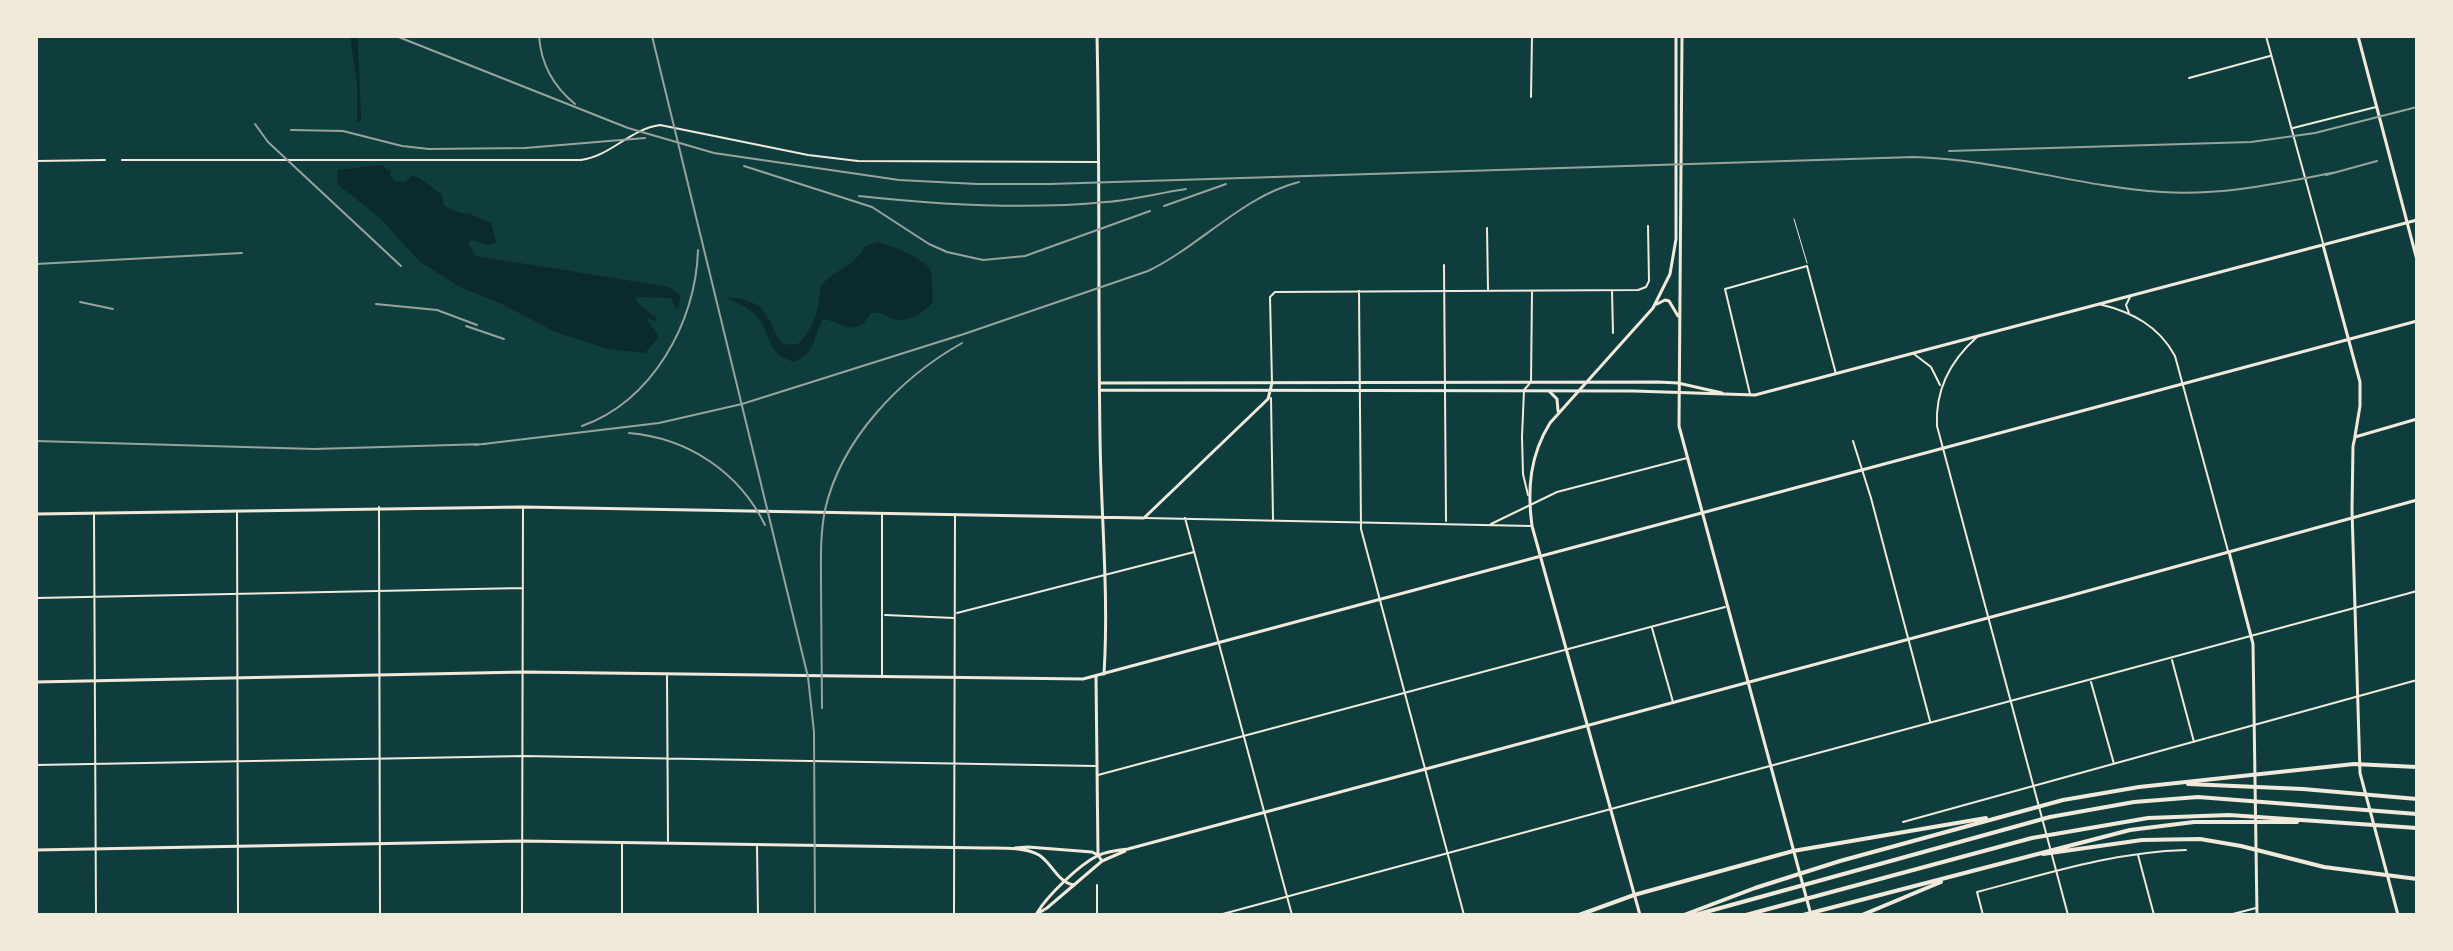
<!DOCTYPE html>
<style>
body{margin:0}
#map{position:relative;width:2453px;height:951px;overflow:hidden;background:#0f3d3e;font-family:"Source Sans 3",sans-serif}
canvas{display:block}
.frame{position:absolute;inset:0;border:38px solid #f1e9da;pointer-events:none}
</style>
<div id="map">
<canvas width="2453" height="951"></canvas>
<div class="frame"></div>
</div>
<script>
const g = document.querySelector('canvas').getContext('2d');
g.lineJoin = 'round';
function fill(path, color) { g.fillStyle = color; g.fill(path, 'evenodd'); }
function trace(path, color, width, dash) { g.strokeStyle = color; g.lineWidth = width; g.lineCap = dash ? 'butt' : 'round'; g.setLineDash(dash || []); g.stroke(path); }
fill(new Path2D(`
 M350 36H357L358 43 361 116V121L357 123V84Z
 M381 165 391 171 390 175 394 181 405 182 412 176 418 177 442 195 444 206 460 213 470 214 491 223 496 242 489 245 471 240 468 244 476 256 669 287 680 295 679 308 676 309 671 298 636 297 638 304 657 318 656 321 646 318 659 337 645 353 608 349 555 332 502 304 460 287 419 261 380 218 337 184 338 170Z
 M877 242C887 243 926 260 930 269 933 275 932 294 933 302 922 314 907 324 890 318 882 314 881 312 871 313 856 339 845 323 823 319 812 339 817 352 794 362 764 352 773 336 758 318 750 308 736 302 725 297 739 298 756 300 765 313 777 329 774 349 798 344 814 328 820 308 820 287 835 268 853 269 865 246Z`), '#0a2a2b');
trace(new Path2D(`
 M1794 219 1807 263`), '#f1e9da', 1);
trace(new Path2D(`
 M2266 36 2323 243
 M2189 78 2270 56
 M1531 97 1532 36
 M2293 128 2376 107
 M122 160H581C611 156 630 129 660 125L808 155 858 161 1098 162
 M36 161 105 160
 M1487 228 1488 289
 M1444 265 1446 521
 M1359 291 1361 529 1464 915
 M1612 291 1613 333
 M2099 304C2132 312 2159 326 2175 356L2228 551
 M2129 313 2126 305 2130 297
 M1977 337C1950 361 1935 389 1937 426L2068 915
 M1914 354 1931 367 1940 385
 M1272 383 1270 297 1275 292 1638 290 1646 287 1649 281 1648 226
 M1750 394 1725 289 1807 266 1836 374
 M1271 398 1273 519
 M1853 441 1871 498 1930 721
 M1528 495 1523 474 1522 437 1524 390 1531 382 1532 292
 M379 507 380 915
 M237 512 238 915
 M882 513V675
 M94 515 96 915
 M1145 518 1531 526
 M1185 518 1292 915
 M1491 524 1557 492 1687 458
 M36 598 523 588
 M957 613 1194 552
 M885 615 954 618
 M1652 628 1673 702
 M2172 660 2194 742
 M667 676 668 841
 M2091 682 2114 764
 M36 765 524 756 1095 766
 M1098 775 1725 607
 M1903 822 2417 680
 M622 843V915
 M757 846 758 915
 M2138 855 2154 915
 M522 915 523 508
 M954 915 955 514
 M1097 915V885
 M1219 915 2417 591
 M1983 915 1977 892C2046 874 2113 852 2186 850
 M2229 915 2256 908`), '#f1e9da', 2);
trace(new Path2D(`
 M1097 36C1100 170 1098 303 1100 437 1101 516 1109 595 1104 674
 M2323 245 2360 382V406L2355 436
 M1100 383 1658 382 1678 383 1722 393
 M1100 390 1634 391 1755 395 2417 220
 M36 514 523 507 1144 518 1268 399 1272 383
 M2229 552 2253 644 2257 915
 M1096 676 1098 855
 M36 682 524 672 1083 679 2417 321
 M1015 848 1028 847 1092 852 1098 855 1102 861
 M36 850 522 841 986 848C1002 848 1025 847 1039 855 1052 863 1058 883 1074 885`), '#f1e9da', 3);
trace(new Path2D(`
 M2358 36 2417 260
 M1037 913C1047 896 1079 865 1097 856 1107 851 1117 850 1128 849L2062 598 2417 500
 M1035 915 1047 908 1102 861 1125 851
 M2398 915 2360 773 2352 510 2353 446 2355 437 2417 419`), '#f1e9da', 3);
trace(new Path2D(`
 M1682 36 1679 426 1811 915
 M1657 304 1665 300 1669 301 1678 316
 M1549 391 1557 399 1558 411
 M1640 915 1532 526C1527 489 1530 455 1550 423L1653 308 1670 274 1676 239V36`), '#f1e9da', 3);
trace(new Path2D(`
 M2188 784 2303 789 2417 799
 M2043 854 2142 840 2200 839 2241 846 2324 867 2417 879
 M1579 915 1634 895 1793 851 1986 818
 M1684 915 1755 888 1840 861 2063 800 2139 787 2354 764 2417 767
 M1695 915 2050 817 2134 802 2198 797 2417 814
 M1746 915 2032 838 2148 818 2229 815 2417 828
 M1803 915 2130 830 2194 822H2297
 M1862 915 1941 882`), '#f1e9da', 4);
trace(new Path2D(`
 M396 36 628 128 714 153 899 180 977 184H1050L1914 157C1998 159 2079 187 2162 192 2222 196 2279 183 2337 172
 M539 36C541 64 554 87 575 104
 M652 36 808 677 814 732 815 915
 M255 124 268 142 401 266
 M291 130 343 131 402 146 429 149 525 148 645 138
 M1949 151 2251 142 2315 133 2417 107
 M744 166 872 207 929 244 947 252 983 260 1025 256 1150 211
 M2326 175 2377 161
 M859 196C941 205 1025 210 1106 202 1133 200 1159 193 1186 189
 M1164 206 1226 184
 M36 264 242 253
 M80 302 113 309
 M376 304 437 310 477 325
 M466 326 504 339
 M582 426C652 401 696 323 698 250
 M629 433C688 438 739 472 765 525
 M36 441 314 449 486 444
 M475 445 659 423 742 404 964 334 1148 271C1200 246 1243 196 1299 182
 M822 708C822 666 821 625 821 584 821 559 820 535 825 510 841 439 900 378 962 343`), '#97a49c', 2);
</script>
